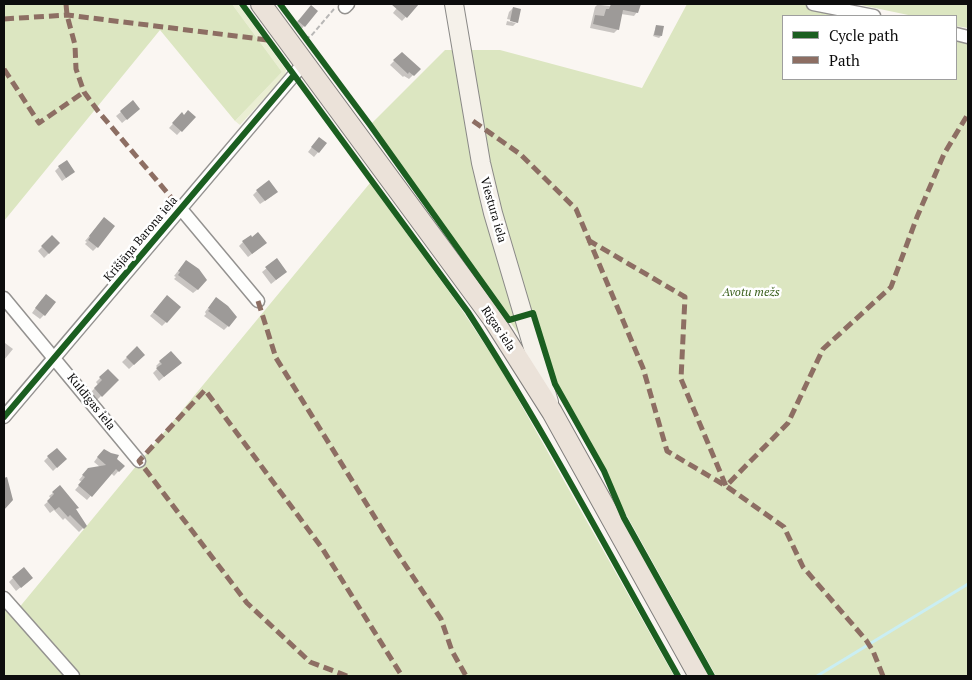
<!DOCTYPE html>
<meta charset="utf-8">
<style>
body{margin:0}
#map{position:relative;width:972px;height:680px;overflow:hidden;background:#faf6f2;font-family:"PT Serif",serif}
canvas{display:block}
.frame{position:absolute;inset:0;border:5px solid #0d0d0d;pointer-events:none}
.legend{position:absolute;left:782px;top:15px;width:175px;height:65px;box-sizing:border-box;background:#fff;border:1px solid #9e9e9e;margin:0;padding:6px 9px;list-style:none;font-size:15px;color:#0d0d0d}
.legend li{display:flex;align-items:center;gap:10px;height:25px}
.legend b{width:25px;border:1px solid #9e9e9e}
</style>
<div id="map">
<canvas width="972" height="680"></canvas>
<div class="frame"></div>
<ul class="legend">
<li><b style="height:6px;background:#1b5e20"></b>Cycle path</li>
<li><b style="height:6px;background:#8d6e63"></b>Path</li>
</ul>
</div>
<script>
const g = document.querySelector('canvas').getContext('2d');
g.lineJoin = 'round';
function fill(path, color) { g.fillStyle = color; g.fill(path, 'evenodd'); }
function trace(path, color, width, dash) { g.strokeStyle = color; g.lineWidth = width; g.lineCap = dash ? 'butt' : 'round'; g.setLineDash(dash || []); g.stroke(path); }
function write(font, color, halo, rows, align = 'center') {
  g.font = font + ' "PT Serif",serif'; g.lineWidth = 5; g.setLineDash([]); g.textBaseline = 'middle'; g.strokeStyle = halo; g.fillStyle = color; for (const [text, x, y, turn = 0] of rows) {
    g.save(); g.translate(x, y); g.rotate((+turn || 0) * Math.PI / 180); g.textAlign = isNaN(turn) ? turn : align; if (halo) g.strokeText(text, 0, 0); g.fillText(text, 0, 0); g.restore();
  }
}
fill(new Path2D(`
 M232 4H238L286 70 285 76 240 125 235 121 282 72Z`), '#eaeed3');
fill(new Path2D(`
 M4 4H232L282 72 235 121 160 30 4 221Z
 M687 4H813L874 16H783V79H956V34L968 37V676H716L552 381 370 125 445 50H500L642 88Z
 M856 4H968V28L956 26V16H913Z
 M370 183 458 304 501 369 674 676H4V606L13 615Z`), '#dce6c1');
fill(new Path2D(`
 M400 4H413L416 6 402 21 393 13Z
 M593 4 617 7 618 4H640L637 12 634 16 621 14 618 29 614 33 590 28 595 7 597 5Z
 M513 8 517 22 516 23V21L507 19 509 12Z
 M307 11H316L300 31 294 25Z
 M507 21 516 23 513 26 506 25Z
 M656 26 661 36 659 38 653 36Z
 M402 53 419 69 409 79 404 76 403 77 390 65Z
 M133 102 134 113 122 123 116 116Z
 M182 114 184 116 194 117 177 135 169 128Z
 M315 143 325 144 314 157 308 152Z
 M59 167 69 176 62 181 55 171Z
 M257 191 272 196 260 204 253 195Z
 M100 223 97 247 93 251 85 244 87 242 85 241Z
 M52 237 59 243 44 258 38 251Z
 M252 238 261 247 248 257 239 246 243 242Z
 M277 260 281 276 271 284 262 272Z
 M182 266 198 289 193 293 174 279 176 277 174 276Z
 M42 299 44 315 40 319 32 313Z
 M163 301 166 322 162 326 150 316Z
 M212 303 228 326 224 330 204 316 206 314 205 312Z
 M5 343 13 349 4 360V344Z
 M137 348 144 355 129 369 122 362Z
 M160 362 176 367 159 381 153 373 158 368 156 366Z
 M108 370 117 380 97 400 90 393 98 385 96 382Z
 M100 454 116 459 123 466 114 476 111 473 87 500 75 490 82 482 79 480 84 474 100 467 94 462Z
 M48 457 65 459 53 471 44 461Z
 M53 493 75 510 85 526 79 532 65 518 63 520 54 510 50 513 44 505 51 499 49 496Z
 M13 578 27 582 16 591 9 582Z`), '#0003');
trace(new Path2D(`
 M817 676 968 584`), '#caeef3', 3);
fill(new Path2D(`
 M391 4H419L407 18Z
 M611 4 614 5 641 4 638 13 623 10 619 30 593 24 595 15 604 16 606 9H609Z
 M311 5 318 11 305 27 298 21Z
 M513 7 521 9 518 23 510 21Z
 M656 25 664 26 662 36 654 35Z
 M402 52 421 69 414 76 409 72 408 74 393 60Z
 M133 100 140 109 127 120 120 111Z
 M188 110 196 117 182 132 172 123 182 112 184 115Z
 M319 137 327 143 319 153 311 147Z
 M67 160 75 172 66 178 58 166Z
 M269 180 278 192 265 201 256 190Z
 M104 217 115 226 98 248 88 240 90 237 89 236Z
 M258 232 267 243 252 254 242 241 251 235 252 237Z
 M52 235 60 243 49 254 41 246Z
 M277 258 287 272 276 280 265 267Z
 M186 260 199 269 207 280 198 290 178 275 180 272 178 271Z
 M46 294 56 302 45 316 35 308Z
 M167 295 181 307 167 323 153 312Z
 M216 297 228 306 237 317 229 327 208 311 210 309 208 308Z
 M137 346 145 355 134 365 126 357Z
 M171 351 182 363 164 377 156 368 162 364 159 361Z
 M108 369 119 380 102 397 94 388 102 380 99 377Z
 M57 448 67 459 57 468 47 456Z
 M104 449 111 453 119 455 117 459 125 466 119 472 116 469 92 497 78 485 85 477 82 475 88 468 106 465 97 457Z
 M7 477 13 500 4 510V478Z
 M60 485 79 508 76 509 87 526 84 529 70 515 68 517 59 507 55 510 47 501 54 494 52 492Z
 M24 567 33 578 21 588 12 577Z`), '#9d9a98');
const street = new Path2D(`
 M813 4 874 16
 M345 7 348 4
 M956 34 968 37
 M181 209 258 301
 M4 298 139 461
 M4 417 294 75 304 62
 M4 598 73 676`);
const secondary = new Path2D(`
 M454 4 481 163 493 213 549 402`);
const primary = new Path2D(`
 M261 4 493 319 552 412 699 676`);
trace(street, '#949290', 15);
trace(secondary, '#8a8987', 20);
trace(primary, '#817f7d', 22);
trace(new Path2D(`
 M305 39 311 36 334 9`), '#b8b7b6', 2, [5, 2.5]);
trace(street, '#fefefd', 12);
trace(secondary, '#f5f1ea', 18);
trace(primary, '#ebe2d9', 20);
trace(new Path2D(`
 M66 4 67 15 75 45 76 69 84 92 98 111 181 209
 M4 19 67 15 268 40
 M4 69 39 123 84 92
 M473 121 520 154 576 209 643 368 667 451 726 486 784 527 803 567 866 640 873 651 883 676
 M588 240 685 297 681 379 726 486 788 423 823 349 891 287 917 217 944 154 968 114
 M258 301 276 358 392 545 441 619 452 651 466 676
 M347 676 310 662 247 603 139 461 205 390 322 548 402 676`), '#8d6e63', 5, [10, 5]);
trace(new Path2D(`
 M242 4 468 312C544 429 609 554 678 676
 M280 4 370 125 509 320 533 313 555 384 604 471 624 518 712 676
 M4 417 294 75`), '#1b5e20', 6);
write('12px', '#0d0d0d', '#fff', [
 ["Viestura iela",493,210,74],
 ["Krišjāņa Barona iela",141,239,-50],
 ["Rīgas iela",498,329,56],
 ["Kuldīgas iela",91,402,51]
]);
write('italic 12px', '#3d6220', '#fff', [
 ["Avotu mežs",751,293]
]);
</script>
